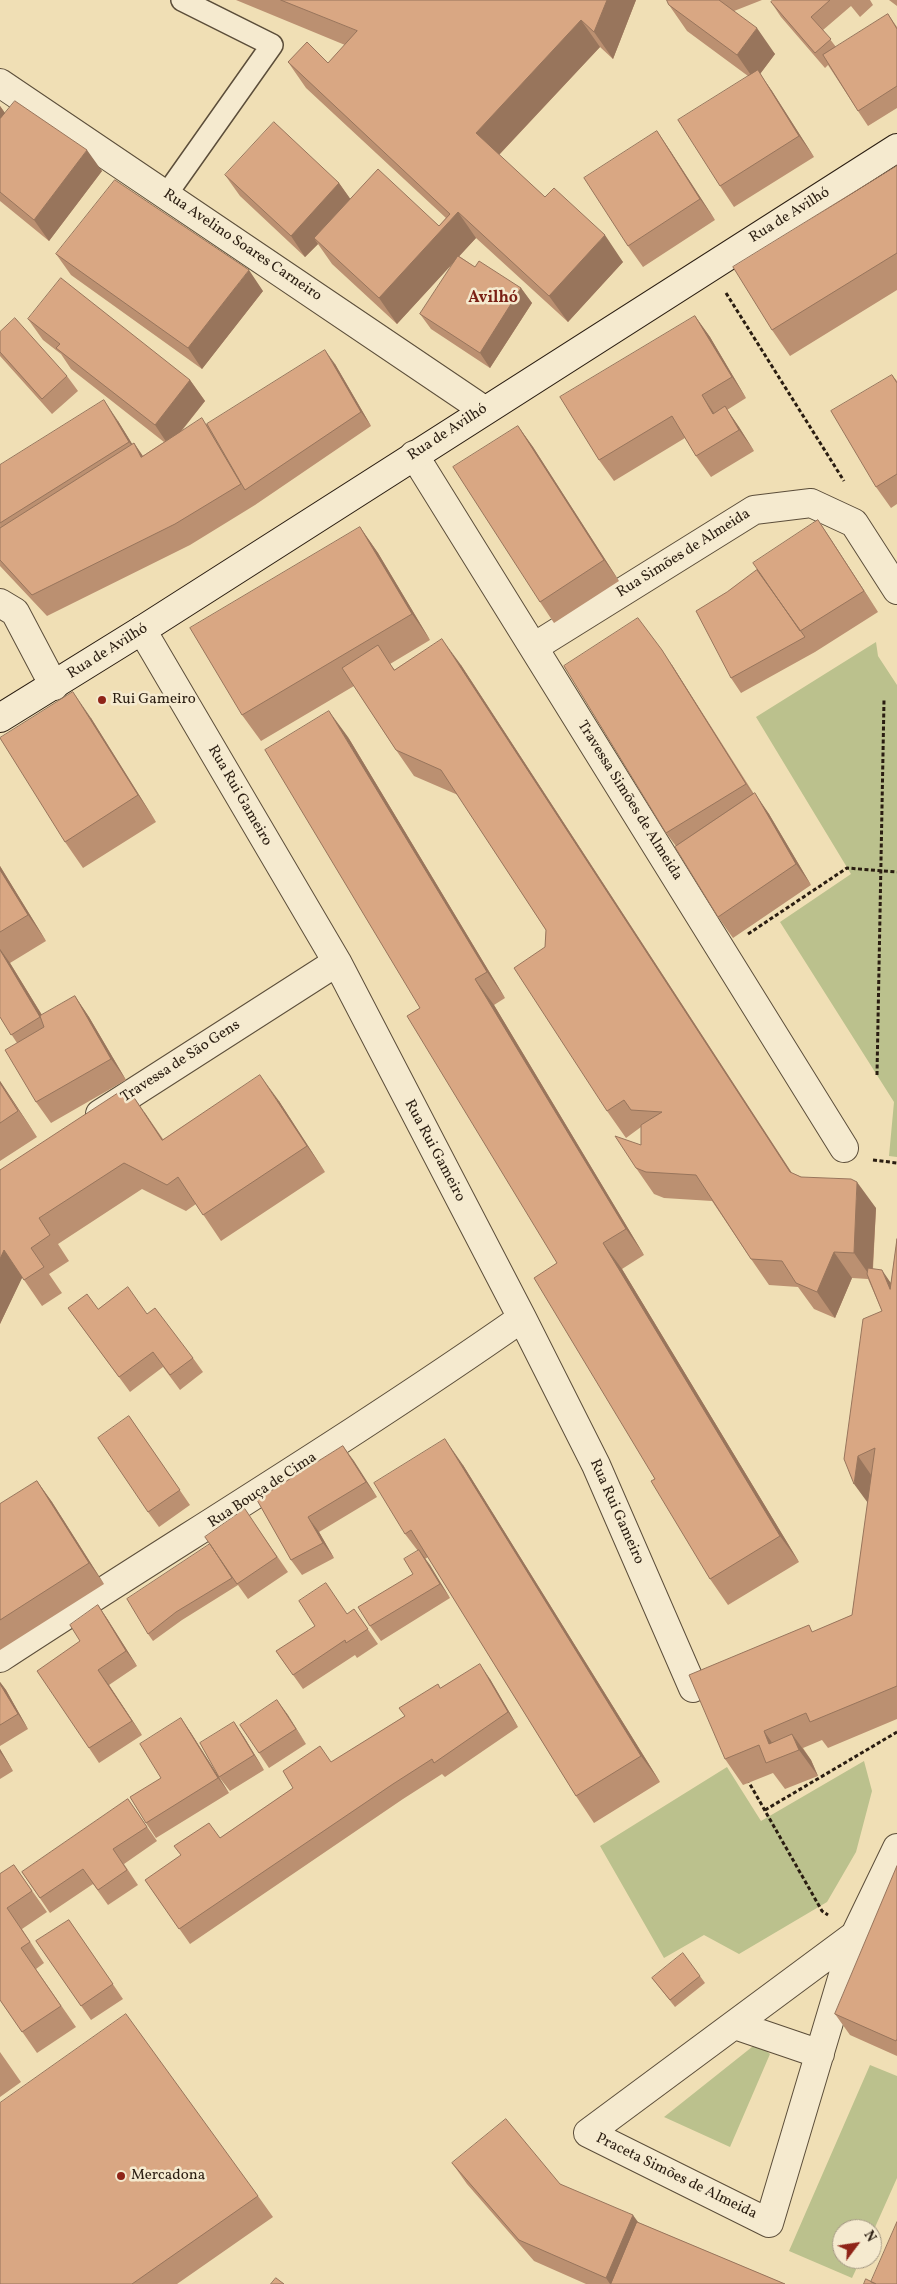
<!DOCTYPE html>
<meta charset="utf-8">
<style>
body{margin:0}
#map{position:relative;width:897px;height:2284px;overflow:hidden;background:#f0dfb5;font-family:Vollkorn,serif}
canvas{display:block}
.north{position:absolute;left:832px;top:2219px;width:50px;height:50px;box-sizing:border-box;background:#f5eacf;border:1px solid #a49883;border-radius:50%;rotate:59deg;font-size:14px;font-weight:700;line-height:20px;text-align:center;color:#2a1d11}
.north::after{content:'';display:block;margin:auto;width:18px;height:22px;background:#8f2418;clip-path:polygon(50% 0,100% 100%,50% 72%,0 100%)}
</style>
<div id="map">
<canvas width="897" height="2284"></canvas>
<div class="north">N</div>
</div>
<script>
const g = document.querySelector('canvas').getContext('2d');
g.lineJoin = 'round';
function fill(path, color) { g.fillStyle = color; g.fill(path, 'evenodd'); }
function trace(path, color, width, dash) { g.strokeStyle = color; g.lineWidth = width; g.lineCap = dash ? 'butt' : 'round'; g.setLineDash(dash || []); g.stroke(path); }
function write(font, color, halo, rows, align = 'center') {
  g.font = font + ' Vollkorn,serif'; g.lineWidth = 5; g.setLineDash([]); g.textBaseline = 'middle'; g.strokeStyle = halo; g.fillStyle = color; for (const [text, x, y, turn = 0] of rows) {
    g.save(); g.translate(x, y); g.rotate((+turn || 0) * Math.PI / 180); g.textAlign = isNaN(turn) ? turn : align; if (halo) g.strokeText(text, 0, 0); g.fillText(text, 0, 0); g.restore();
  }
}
fill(new Path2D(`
 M876 642 878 656 897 685V1157L889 1156 894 1102 780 922 851 874 756 717Z
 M864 1761 872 1791 856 1852 827 1902 739 1954 704 1935 664 1958 600 1846 727 1767 761 1821Z
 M757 2043 770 2054 730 2147 664 2117Z
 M870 2065 897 2076V2178L872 2234V2229H842V2259H861L852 2278 789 2251Z`), '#bbc18d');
const lane = new Path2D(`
 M166 195 272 45 182 0`);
const street = new Path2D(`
 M0 83 484 410
 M414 455 844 1148
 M0 603 15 612 54 686
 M142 630 337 962 522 1318 596 1465 693 1688
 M534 647 754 510 811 503 854 523 897 590
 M100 1114 337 962
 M0 1658C174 1544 352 1437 522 1318
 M855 1935 588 2133 769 2223 855 1935 897 1848
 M735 2025 820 2054`);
const secondary = new Path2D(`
 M0 718 142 630 897 148`);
trace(lane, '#5c4e3a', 24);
trace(street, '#5c4e3a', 30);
trace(secondary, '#2a1d11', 30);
trace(new Path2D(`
 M726 293 844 481
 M748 934 847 868 897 872
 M877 1075 884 700
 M873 1160 897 1163
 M747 1779 822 1911 828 1915
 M765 1810 897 1732`), '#2a1d11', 3, [4, 2.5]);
trace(lane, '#f5eacf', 21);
trace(street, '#f5eacf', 28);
trace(secondary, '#f5eacf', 28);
fill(new Path2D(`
 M236 0H636L613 59 600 47 499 155 545 197 623 262 568 322 476 238 459 256 475 267 521 288 532 303 490 368 431 329 420 314 454 262 397 324 332 264 318 244 305 257 240 196 225 175 339 183 350 199 439 226 446 218 306 88 288 62 328 63 345 45Z
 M667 0H762L734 11 775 54 760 74 772 91 814 157 734 207 720 186 748 76 687 31 669 5Z
 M773 0H870L873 5 860 17 851 6 823 30 836 47 888 14 897 27V108L868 126 858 111 828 65 825 68 781 17 771 2Z
 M889 0H897V6Z
 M0 106 5 113 102 171 49 241 0 201Z
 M657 131 671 152 715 220 643 267 628 246Z
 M897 166V290L790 356 772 330Z
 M56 254 263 291 202 369 71 275Z
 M695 316 710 337 746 398 727 410 739 427 754 451 711 477 696 456 685 438 614 481 599 460Z
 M28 319 190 380 205 401 180 433 207 424 335 364 371 426 255 505 190 545 47 616 0 566V465L118 421 132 444 134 443 143 456 164 442 71 369 61 354 43 340Z
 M0 332 67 376 78 391 52 414 0 356Z
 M892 375 897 381V504L891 508 876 487Z
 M518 426 533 447 619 581 554 623 540 602Z
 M818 520 832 541 878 612 815 652 741 693 731 678 727 592 757 570Z
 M360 527 378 553 430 640 390 664 395 670 461 665 792 1173 876 1208 873 1269 891 1283 897 1239V1719L828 1748 822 1740 803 1748 811 1760 818 1776 785 1789 773 1773 743 1785 725 1759 813 1632 852 1615 868 1502 844 1459 882 1311 868 1279 852 1278 835 1318 814 1309 798 1287 769 1285 751 1259 712 1201 664 1198 654 1194 636 1168 641 1145V1127L626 1138 607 1111 545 947 546 930 458 795 414 776 396 750 354 686 261 741 242 715Z
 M672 665 754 794 769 814 811 885 733 938 718 917 676 846 666 833Z
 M91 718 156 822 83 868 65 842Z
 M348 737 505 998 494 1005 644 1255 622 1269 799 1562 728 1605 710 1579 655 1479 557 1263Z
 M0 866 46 941 10 963 42 1015 75 996 89 1017 126 1080 51 1123 36 1102 17 1043 0 1017Z
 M0 1081 37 1137 0 1161Z
 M279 1101 325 1172 221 1241 196 1204 186 1211 142 1189 58 1244 69 1261 49 1274 62 1293 42 1306 22 1277 0 1324V1170L145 1113 163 1139Z
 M68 1308 98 1309 147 1314 193 1358 203 1372 180 1390 163 1367 130 1392Z
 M129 1416 190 1505 159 1527 148 1512Z
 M343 1446 377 1497 319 1532 334 1558 302 1575 291 1560 257 1500Z
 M463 1465 660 1782 594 1823 576 1796 428 1557 425 1559 450 1598 381 1641 370 1626 413 1574 418 1551 405 1534Z
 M37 1481 52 1502 104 1584 0 1650V1504Z
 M255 1524 288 1572 248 1599 238 1585 182 1620 153 1641 148 1634Z
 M98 1605 108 1620 137 1666 109 1685 142 1735 99 1763 89 1748 80 1641Z
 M354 1609 378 1644 357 1658 355 1655 303 1689 276 1651 347 1614Z
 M490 1679 518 1727 445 1777 442 1774 403 1799 190 1944 145 1880 220 1838 332 1762 405 1716 440 1688Z
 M0 1682 6 1690 28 1729 0 1746Z
 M277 1700 306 1744 269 1768 259 1753Z
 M181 1718 191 1733 229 1793 156 1838 146 1823Z
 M234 1722 244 1737 264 1770 230 1791 219 1777Z
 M0 1749 13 1771 0 1779Z
 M128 1799 157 1841 124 1864 138 1885 108 1905 93 1884 50 1913 22 1872Z
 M14 1865 47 1912 22 1929 44 1963 36 1969 76 2027 37 2053 0 2000V1874Z
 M897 1866V2056L850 2035 835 2014Z
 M69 1920 123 1999 91 2020 36 1941Z
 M700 1976 705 1983 675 2007 652 1978Z
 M0 2052 21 2082 0 2097Z
 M452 2163 560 2184 637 2222 785 2284H586L534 2261 467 2184Z
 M258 2196 273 2217 177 2284H0Z`), '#bb9071');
fill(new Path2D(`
 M607 0H636L613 59 594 32Z
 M581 20 600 47 495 159 476 133Z
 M757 28 775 54 760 74 772 91 814 157 799 136 755 81 737 55Z
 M0 106 7 116 0 127Z
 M657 131 671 152 715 220 700 199Z
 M87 150 102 171 49 241 34 220Z
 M339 183 354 204 314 238 318 244 305 257 291 236Z
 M458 212 476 238 397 324 379 298Z
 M605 235 623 262 568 322 549 296Z
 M249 270 263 291 202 369 188 348Z
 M521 288 532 303 490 368 480 353Z
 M695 316 710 337 746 398 732 377Z
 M325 350 335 364 371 426 361 412Z
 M190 380 205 401 169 446 155 425Z
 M702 395 716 416 713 414Z
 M104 400 118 421 144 463 129 442Z
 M725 406 739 427 754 451 739 430Z
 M518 426 533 447 619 581 604 560Z
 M134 443 148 464 141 457Z
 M818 520 832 541 878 612 864 591Z
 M360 527 378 553 430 640 412 614Z
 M442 639 461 665 808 1198 790 1172Z
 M662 650 672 665 756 799 746 784Z
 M73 692 91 718 156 822 138 795Z
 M329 711 348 737 505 998 487 972Z
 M755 793 769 814 811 885 796 864Z
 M0 866 46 941 28 915 0 870Z
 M0 949 10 963 59 1043 40 1017 0 950Z
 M475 979 494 1005 644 1255 626 1229Z
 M75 996 89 1017 126 1080 111 1059Z
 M260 1075 279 1101 325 1172 307 1146Z
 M0 1081 37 1137 0 1083Z
 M127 1087 145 1113 180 1166 162 1140Z
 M857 1182 876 1208 872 1279 854 1253Z
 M603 1243 622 1269 799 1562 780 1536Z
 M4 1250 23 1276 0 1324V1259Z
 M834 1252 852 1278 835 1318 817 1292Z
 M882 1270 897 1292 890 1289Z
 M445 1439 463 1465 660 1782 641 1756Z
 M343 1446 354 1461 377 1497 366 1482Z
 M858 1456 876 1482 873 1510 854 1484Z
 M37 1481 52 1502 104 1584 89 1563Z
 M308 1517 319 1532 334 1558 323 1543Z
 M419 1550 430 1565 450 1598 440 1584Z
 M98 1605 108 1620 137 1666 126 1651Z
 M480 1664 490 1679 518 1727 508 1712Z
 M98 1670 109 1685 142 1735 132 1721Z
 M0 1682 6 1690 28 1729 18 1714 0 1684Z
 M277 1700 288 1715 306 1744 296 1729Z
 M181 1718 191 1733 229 1793 218 1778Z
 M234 1722 244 1737 264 1770 254 1755Z
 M764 1731 782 1757 769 1744Z
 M792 1734 811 1760 818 1776 799 1750Z
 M0 1749 13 1771 3 1756 0 1752Z
 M633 2215 648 2236 627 2284H610L606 2278Z`), '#98755c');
const building = new Path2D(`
 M281 0H607L594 32 581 20 476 133 545 197 554 188 605 235 549 296 458 212 379 298 314 238 378 169 439 226 450 214 288 62 307 42 328 63 357 31Z
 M667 0H719L757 28 737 55 669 5Z
 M773 0H830L811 17 831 39 815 53 771 2Z
 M888 14 897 29V86L858 111 823 55Z
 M758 70 799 136 720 186 678 120Z
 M15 101 87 150 34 220 0 192V119Z
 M274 122 339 183 291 236 225 175Z
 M657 131 700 199 628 246 584 178Z
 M897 166V253L772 330 733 267Z
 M115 180 249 270 188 348 56 254Z
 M458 256 475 267 479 261 521 288 480 353 420 314Z
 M61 278 190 380 155 425 56 348 60 344 28 319Z
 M695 316 732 377 702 395 713 414 725 406 739 430 696 456 672 416 599 460 560 397Z
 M15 318 67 376 42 399 0 352V332Z
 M325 350 361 412 245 490 207 424Z
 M892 375 897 383V474L876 487 831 411Z
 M104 400 129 442 0 523V465Z
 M202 418 241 484 175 524 32 595 0 560V528L134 443 141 457Z
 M518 426 604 560 540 602 453 467Z
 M818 520 864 591 800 631 753 563Z
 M360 527 412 614 242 715 190 628Z
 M757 570 805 637 731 678 696 611 727 592Z
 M638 618 662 650 746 784 666 833 564 666Z
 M442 639 790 1172 801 1177 851 1179 857 1182 854 1253 834 1252 817 1292 796 1283 782 1261 751 1259 696 1175 646 1172 636 1168 615 1136 641 1145V1125L662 1112 631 1110 624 1100 607 1111 514 968 545 947 546 930 441 770 396 750 342 668 378 645 394 670Z
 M73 692 138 795 65 842 0 738Z
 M329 711 487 972 475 979 626 1229 603 1243 780 1536 710 1579 651 1481 655 1479 534 1278 557 1263 407 1016 420 1008 265 750Z
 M755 793 796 864 718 917 675 847Z
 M0 870 28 915 0 932Z
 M0 950 40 1017 11 1035 0 1017Z
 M75 996 111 1059 36 1102 5 1050 44 1027 40 1016Z
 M260 1075 307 1146 203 1215 178 1177 167 1185 124 1163 39 1218 50 1235 31 1248 44 1267 24 1280 4 1250 0 1259V1170L127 1087 162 1140Z
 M0 1083 18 1111 0 1123Z
 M897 1239V1686L810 1722 806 1713 764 1731 769 1744 792 1734 799 1750 766 1763 759 1745 725 1759 689 1675 809 1625 812 1632 852 1615 875 1448 858 1456 854 1484 844 1459 863 1319 882 1311 867 1274 868 1268 882 1270 890 1289Z
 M128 1287 147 1314 155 1308 193 1358 170 1375 153 1352 119 1377 68 1308 87 1294 98 1309Z
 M129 1416 180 1490 148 1512 98 1438Z
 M445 1439 641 1756 576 1796 411 1530 405 1534 374 1483Z
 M343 1446 366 1482 308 1517 323 1543 291 1560 257 1500Z
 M37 1481 89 1563 0 1620V1504Z
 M245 1509 277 1557 237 1584 205 1537Z
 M210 1544 232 1578 176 1612 148 1634 127 1599Z
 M419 1550 440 1584 370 1626 358 1607 413 1574 404 1559Z
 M326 1583 347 1614 354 1609 368 1629 346 1643 345 1640 293 1675 276 1651 315 1626 299 1601Z
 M98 1605 126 1651 98 1670 132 1721 89 1748 37 1671 80 1641 70 1625Z
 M480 1664 508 1712 434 1763 432 1759 393 1784 179 1929 145 1880 181 1855 174 1846 209 1823 220 1838 293 1788 283 1771 320 1746 331 1762 405 1716 399 1708 438 1684 440 1688Z
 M0 1684 18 1714 0 1725Z
 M277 1700 296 1729 259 1753 240 1725Z
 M181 1718 218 1778 146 1823 130 1797 161 1778 140 1744Z
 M234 1722 254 1755 219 1777 200 1743Z
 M128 1799 147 1827 113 1849 127 1870 98 1890 83 1869 40 1898 22 1872Z
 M14 1865 32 1891 7 1908 30 1942 21 1948 61 2006 22 2032 0 2000V1874Z
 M897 1866V2039L896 2041 835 2014Z
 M69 1920 113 1984 81 2006 36 1941Z
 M683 1953 700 1976 670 2000 652 1978Z
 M126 2014 258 2196 132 2284H0V2103Z
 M506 2119 560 2184 633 2215 606 2278 519 2240 452 2163Z
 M637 2222 785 2284H611Z
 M897 2222V2284H876L871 2282Z
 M276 2278 284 2284H271Z
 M866 2279 876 2284H864Z`);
fill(building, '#d9a783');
trace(building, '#98755c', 1);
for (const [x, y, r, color] of [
 [102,700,5,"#8f2418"],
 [121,2176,5,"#8f2418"]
]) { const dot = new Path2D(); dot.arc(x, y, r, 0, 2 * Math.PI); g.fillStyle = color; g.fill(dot); trace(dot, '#f5eacf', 2); }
write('15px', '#2a1d11', '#f5eacf', [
 ["Rua de Avilhó",790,216,-32],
 ["Rua Avelino Soares Carneiro",242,246,34],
 ["Rua de Avilhó",448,433,-33],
 ["Rua Simões de Almeida",684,554,-32],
 ["Rua de Avilhó",108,652,-32],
 ["Rua Rui Gameiro",239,796,60],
 ["Travessa Simões de Almeida",629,801,58],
 ["Travessa de São Gens",181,1062,-33],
 ["Rua Rui Gameiro",434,1151,62],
 ["Rua Bouça de Cima",263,1491,-33],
 ["Rua Rui Gameiro",616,1512,66],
 ["Praceta Simões de Almeida",676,2177,26]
]);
write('15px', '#2a1d11', '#f5eacf', [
 ["Rui Gameiro",112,700],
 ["Mercadona",131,2176]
], 'left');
write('bold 16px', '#7a1f14', '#f5eacf', [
 ["Avilhó",493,299]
]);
</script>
